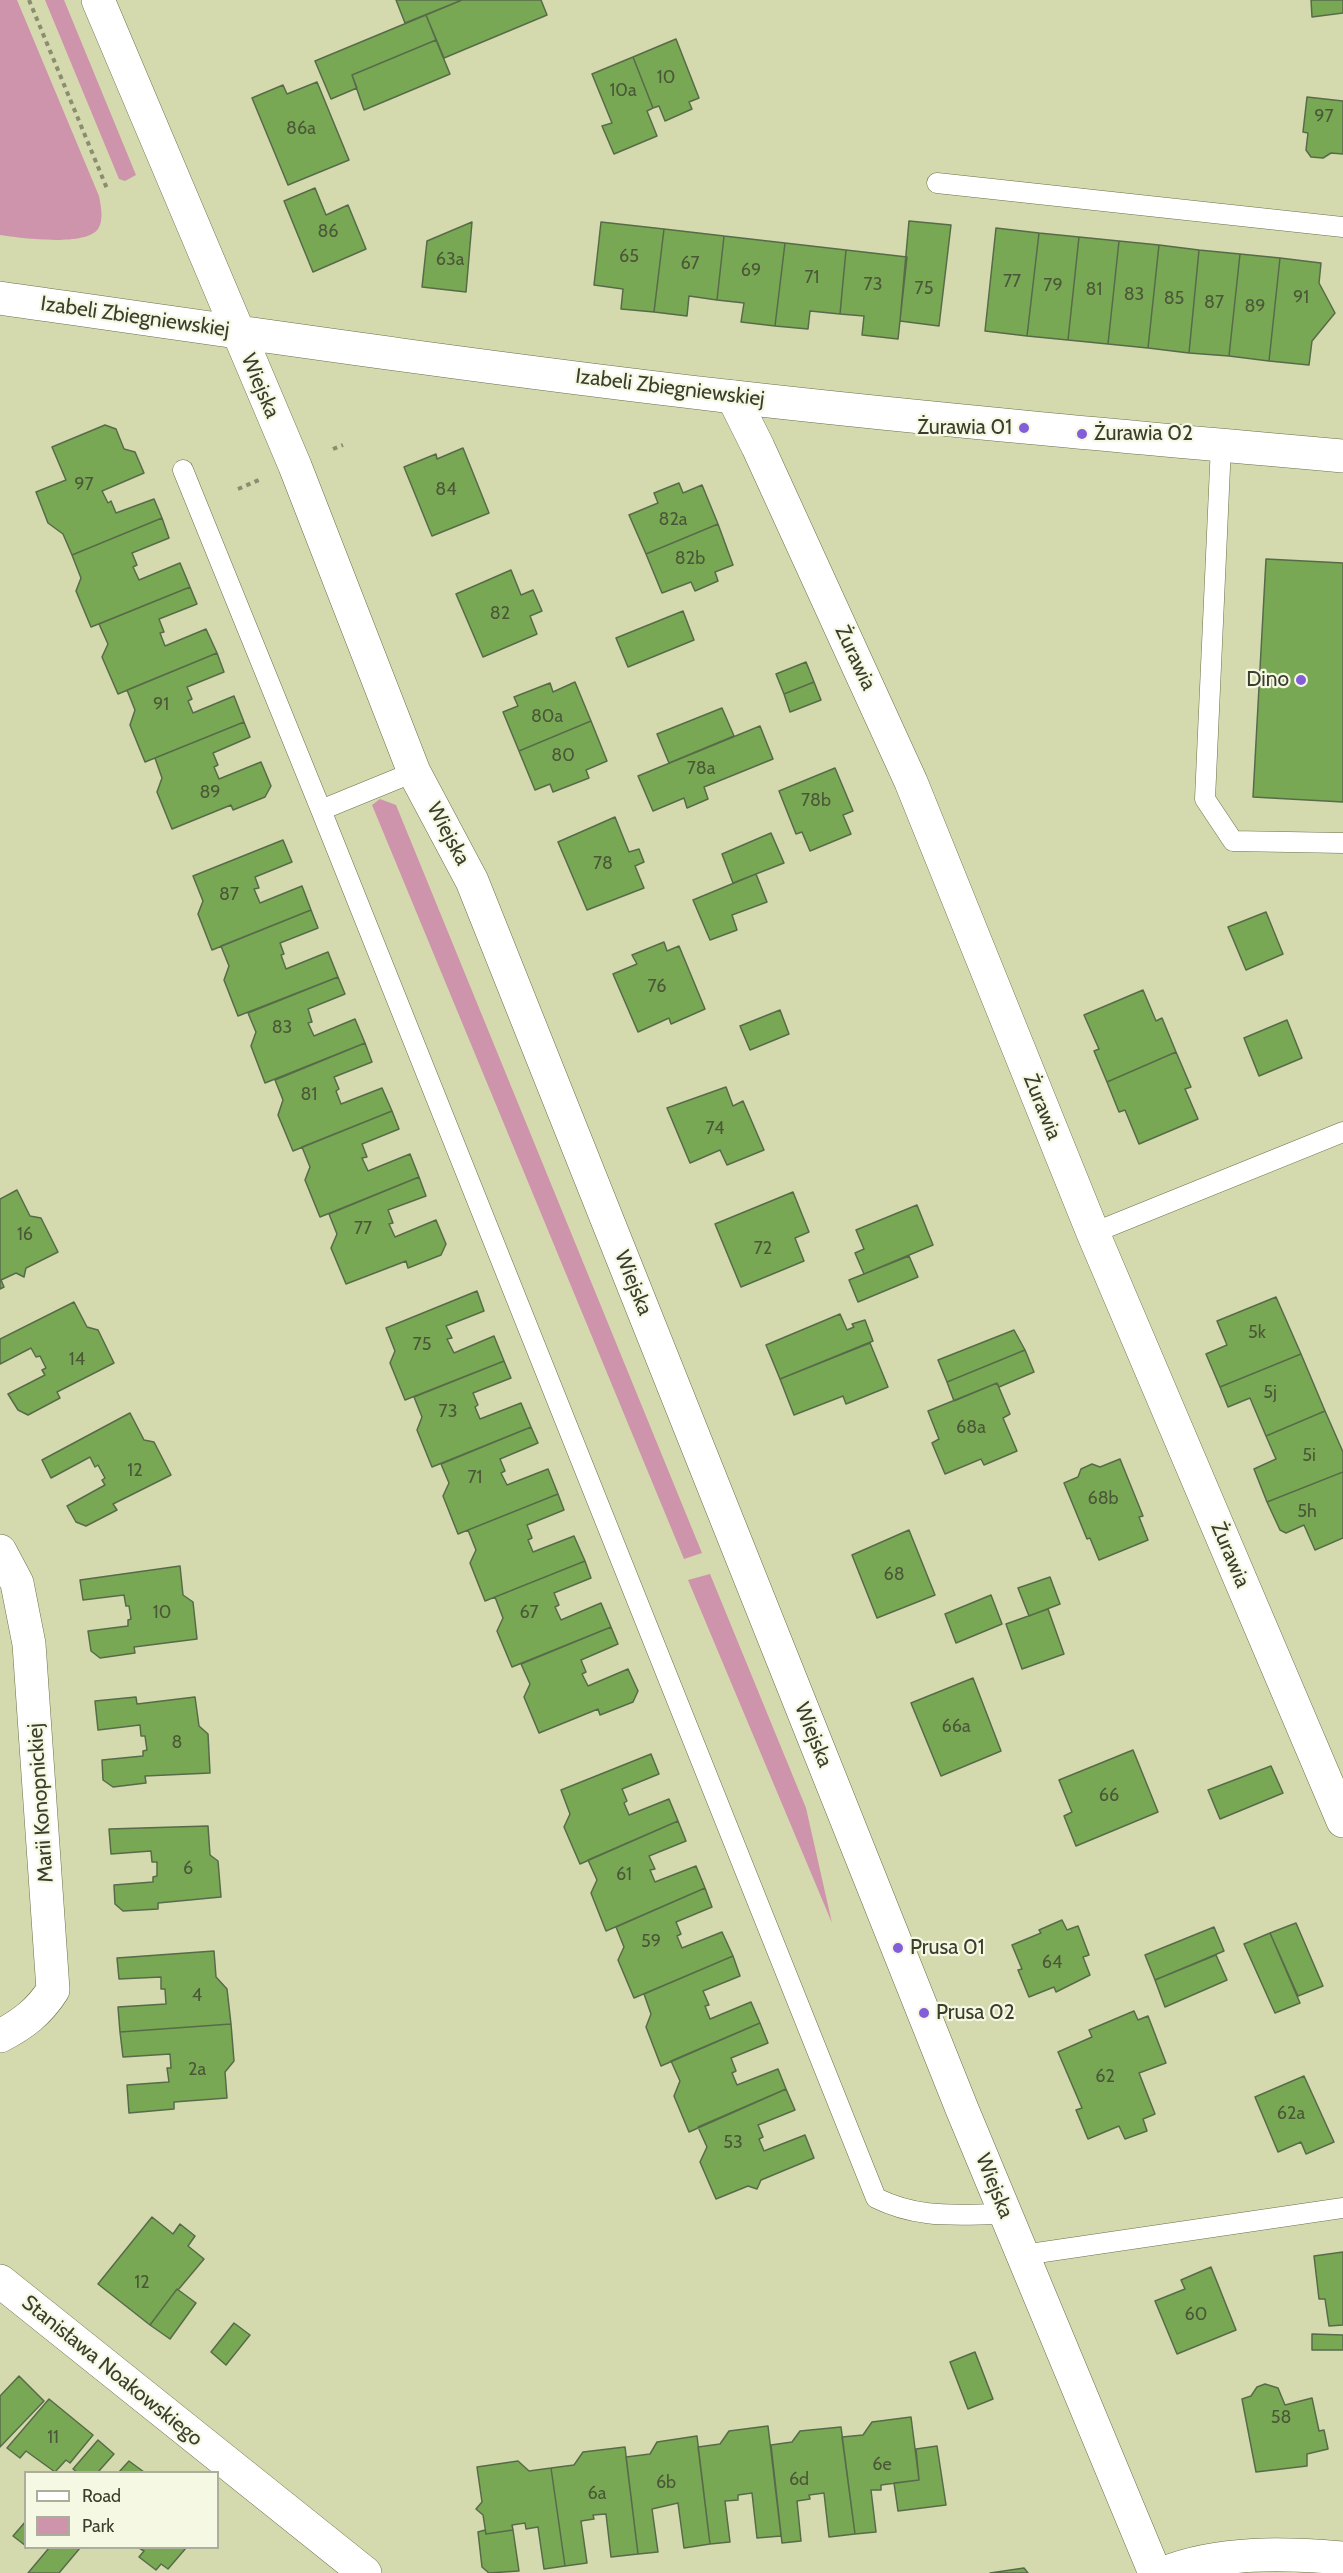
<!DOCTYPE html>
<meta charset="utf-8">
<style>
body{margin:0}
#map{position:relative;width:1343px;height:2573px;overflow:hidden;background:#d4d9ae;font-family:Cabin,sans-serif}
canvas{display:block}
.legend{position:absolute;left:24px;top:2471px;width:195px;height:78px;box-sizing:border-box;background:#f5f8e2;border:2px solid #abae9a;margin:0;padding:8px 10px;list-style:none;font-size:18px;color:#3c3e2d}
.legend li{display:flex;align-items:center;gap:12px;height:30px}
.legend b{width:30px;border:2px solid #abae9a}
</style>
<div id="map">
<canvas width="1343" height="2573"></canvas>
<ul class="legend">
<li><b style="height:8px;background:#fff"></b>Road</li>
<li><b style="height:16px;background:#ce94ac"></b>Park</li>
</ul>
</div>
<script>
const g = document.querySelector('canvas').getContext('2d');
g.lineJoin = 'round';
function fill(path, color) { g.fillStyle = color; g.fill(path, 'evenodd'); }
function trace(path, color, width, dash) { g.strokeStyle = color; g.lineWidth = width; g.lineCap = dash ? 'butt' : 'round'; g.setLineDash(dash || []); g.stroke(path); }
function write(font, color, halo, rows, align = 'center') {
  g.font = font + ' Cabin,sans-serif'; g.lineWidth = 4.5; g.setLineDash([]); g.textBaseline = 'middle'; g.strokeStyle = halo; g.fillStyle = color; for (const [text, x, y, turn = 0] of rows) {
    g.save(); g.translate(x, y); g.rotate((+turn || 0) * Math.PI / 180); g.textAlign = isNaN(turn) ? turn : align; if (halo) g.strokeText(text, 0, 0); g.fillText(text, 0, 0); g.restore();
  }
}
fill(new Path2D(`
 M0 0H17L99 196C101 207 104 220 98 229 85 247 20 238 0 235Z
 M45 0H64L136 175 125 181 119 179Z
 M380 799 396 805 702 1553 684 1559 372 805Z
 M710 1574 806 1808 832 1923 688 1580Z`), '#ce94ac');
const building = new Path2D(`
 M396 0H462L405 23Z
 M462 0H541L547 15 444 58 426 15Z
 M1311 0H1343V13L1312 17Z
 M426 15 436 40 352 75 357 88 331 99 315 61Z
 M676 39 699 98 689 102 692 109 665 121 659 106 653 108 633 57Z
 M436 40 450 74 364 110 352 75Z
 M633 57 653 108 647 111 657 136 614 154 602 126 612 123 592 74Z
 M317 82 349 160 288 185 252 98 283 85 287 94Z
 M1307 97 1343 101V154L1331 153 1323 158 1311 157 1306 150 1308 133 1303 132Z
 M315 188 326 215 348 205 366 249 313 272 284 201Z
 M909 221 951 225 939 326 900 321Z
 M472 222 466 292 422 287 427 241Z
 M601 222 664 229 654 312 621 309 623 289 594 285Z
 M996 228 1039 233 1027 336 985 331Z
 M664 229 724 236 717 300 689 296 687 316 654 312Z
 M1039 233 1079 237 1068 340 1027 336Z
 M724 236 785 243 775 326 741 322 744 303 717 300Z
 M1079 237 1119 241 1108 344 1068 340Z
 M1119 241 1159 245 1148 348 1108 344Z
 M785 243 846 250 840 314 810 311 808 329 775 326Z
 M1159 245 1199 250 1189 353 1148 348Z
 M846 250 907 257 898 339 862 335 864 316 840 314Z
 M1199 250 1240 254 1229 356 1189 353Z
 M1240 254 1280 258 1269 361 1229 356Z
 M1280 258 1321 263 1319 283 1335 313 1312 341 1309 365 1269 361Z
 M105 425 116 429 124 449 135 452 144 473 102 491 108 503 111 501 116 513 154 499 162 518 72 555 63 534 48 523 36 492 66 480 52 447Z
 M463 448 489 513 432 536 404 467 436 454 437 459Z
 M679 483 683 493 702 485 718 524 646 554 629 515 658 503 654 493Z
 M162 518 169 538 132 553 137 565 133 567 139 580 180 563 190 587 91 627 76 591 81 578 72 555Z
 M718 524 733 565 715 572 718 581 695 591 691 582 662 593 646 554Z
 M1266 559 1343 563V802L1253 797Z
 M511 570 521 595 533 590 542 611 530 616 537 634 483 657 456 594Z
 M190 587 197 604 159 619 164 632 160 633 165 646 206 629 217 653 118 694 102 657 108 644 99 624Z
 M683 611 694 640 628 667 616 638Z
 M217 653 224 672 187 687 192 699 188 701 193 713 234 696 244 722 145 762 130 725 135 710 127 690Z
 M806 662 814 682 784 694 776 674Z
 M575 682 591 721 519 751 503 712 518 706 514 697 550 683 553 692Z
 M814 682 821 700 790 712 784 694Z
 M722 708 734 736 669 763 657 734Z
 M591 721 607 761 586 770 589 778 553 792 550 784 535 790 519 751Z
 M244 722 250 737 213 753 218 765 214 767 219 779 261 762 271 786 265 797 233 810 231 805 172 829 157 792 162 778 155 758Z
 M760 726 773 759 704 787 708 799 687 808 684 798 653 811 638 776Z
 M835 768 853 811 843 815 851 834 810 851 802 832 796 834 779 791Z
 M615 817 629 852 639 849 644 862 635 866 644 888 587 910 558 842Z
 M771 833 784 863 733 883 722 854Z
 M283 840 292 862 255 877 259 888 254 889 260 903 302 886 311 910 212 950 198 914 203 901 193 876Z
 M756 874 767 902 732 915 737 930 710 940 693 900Z
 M311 910 318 928 280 943 284 954 281 955 286 969 328 952 338 977 238 1016 224 980 229 966 221 946Z
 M1266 912 1283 954 1246 970 1228 927Z
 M664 942 667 951 679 946 705 1009 671 1024 669 1018 638 1032 613 974 637 964 632 955Z
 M338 977 345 994 308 1009 312 1022 308 1023 314 1036 355 1019 365 1043 265 1083 251 1046 256 1032 248 1013Z
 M1143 990 1156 1021 1162 1018 1176 1052 1107 1082 1094 1051 1099 1049 1084 1015Z
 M780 1010 789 1034 750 1050 740 1026Z
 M1287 1020 1302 1058 1259 1076 1244 1038Z
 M365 1043 372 1062 334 1077 339 1089 336 1091 341 1104 382 1088 392 1111 293 1151 278 1115 283 1100 275 1080Z
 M1176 1052 1191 1087 1185 1089 1198 1119 1139 1144 1125 1110 1119 1112 1107 1082Z
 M726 1087 733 1106 743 1101 764 1150 727 1165 720 1150 690 1163 667 1108Z
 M392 1111 399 1129 362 1144 367 1157 362 1158 368 1171 410 1154 419 1177 320 1217 305 1180 310 1167 302 1147Z
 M419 1177 426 1196 388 1210 393 1223 389 1224 395 1237 436 1220 446 1244 441 1255 408 1268 406 1261 346 1284 331 1248 337 1234 329 1214Z
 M17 1190 30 1216 41 1218 58 1252 26 1268 24 1277 16 1273 1 1280 4 1287 0 1289V1199Z
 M793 1192 809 1232 795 1238 804 1261 741 1287 715 1224Z
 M917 1205 933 1245 864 1274 855 1253 864 1249 856 1230Z
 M909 1256 918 1277 858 1302 849 1280Z
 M477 1291 484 1311 446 1326 452 1338 447 1339 454 1353 494 1336 504 1361 405 1400 390 1363 395 1351 386 1328Z
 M1276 1297 1301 1354 1220 1387 1206 1354 1227 1345 1217 1321Z
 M74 1302 87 1327 98 1330 114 1363 57 1392 60 1398 28 1415 18 1410 8 1394 45 1375 42 1370 46 1368 40 1356 36 1357 31 1348 0 1364V1339Z
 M840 1314 847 1330 854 1327 852 1324 865 1320 873 1341 780 1379 766 1345Z
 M1014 1330 1025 1350 947 1382 938 1360Z
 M870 1343 888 1387 846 1404 843 1396 794 1415 780 1379Z
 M1025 1350 1034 1372 999 1387 997 1383 954 1401 947 1382Z
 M1301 1354 1325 1411 1266 1436 1250 1398 1228 1407 1220 1387Z
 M504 1361 511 1378 473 1393 478 1405 475 1407 480 1419 521 1403 531 1427 432 1467 417 1430 422 1417 414 1397Z
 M997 1383 1010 1414 1003 1418 1017 1451 984 1465 981 1459 945 1474 932 1443 939 1439 928 1411Z
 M1325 1411 1343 1452V1472L1267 1502 1254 1469 1276 1459 1266 1436Z
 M130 1413 144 1440 154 1442 171 1475 113 1504 117 1510 86 1526 76 1522 67 1506 105 1485 102 1480 105 1478 98 1465 95 1467 90 1457 51 1478 42 1460Z
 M531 1427 538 1443 500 1459 505 1471 501 1473 507 1485 548 1469 558 1494 458 1534 443 1496 449 1483 441 1464Z
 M1120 1459 1143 1516 1139 1517 1148 1540 1099 1560 1090 1538 1087 1539 1064 1483 1078 1477 1081 1469 1092 1464 1100 1467Z
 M1343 1472V1538L1315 1550 1304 1525 1286 1533 1280 1530 1267 1502Z
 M558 1494 564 1510 527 1525 532 1538 528 1540 533 1552 574 1536 585 1561 485 1601 470 1563 476 1550 468 1530Z
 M909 1530 935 1595 877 1618 852 1555Z
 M585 1561 591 1578 554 1593 559 1605 555 1607 561 1620 601 1603 611 1627 512 1667 497 1631 503 1618 495 1597Z
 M180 1566 183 1595 193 1602 197 1639 134 1647 135 1653 100 1658 91 1651 88 1631 128 1626V1620L131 1619 129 1606H126L124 1595 83 1600 80 1580Z
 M1050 1577 1060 1604 1029 1616 1018 1588Z
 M991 1595 1002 1624 956 1643 945 1614Z
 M1048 1609 1064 1654 1022 1669 1006 1624Z
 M611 1627 618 1644 581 1660 586 1672 582 1674 588 1686 628 1669 638 1691 633 1702 600 1715 598 1709 539 1733 524 1697 530 1684 521 1664Z
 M973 1678 1001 1751 941 1776 911 1703Z
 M136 1697 137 1704 195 1697 199 1726 208 1734 210 1773 145 1776 146 1783 113 1787 103 1780 102 1760 143 1756V1751L147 1750 145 1736H141L140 1725 98 1730 95 1701Z
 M1133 1750 1158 1812 1076 1846 1064 1816 1072 1812 1059 1780Z
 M651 1754 659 1774 622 1789 627 1801 624 1803 629 1815 669 1799 678 1821 580 1864 564 1827 570 1814 561 1790Z
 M1271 1766 1283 1793 1220 1819 1208 1790Z
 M678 1821 686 1841 649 1856 655 1869 650 1870 655 1882 696 1866 705 1888 606 1931 591 1893 597 1880 588 1860Z
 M208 1826 210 1855 218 1861 221 1897 158 1903V1909L123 1911 115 1904 114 1885 153 1882V1877L157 1876V1862H152L151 1851 111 1854 109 1829Z
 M705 1888 712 1907 676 1922 681 1934 677 1936 682 1948 722 1932 733 1956 634 1998 618 1960 624 1947 616 1927Z
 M1062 1920 1067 1930 1078 1926 1089 1955 1083 1957 1090 1975 1056 1992 1054 1987 1029 1997 1018 1970 1022 1969 1012 1945 1041 1933 1039 1930Z
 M1296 1923 1323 1986 1298 1996 1270 1933Z
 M1214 1927 1224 1951 1155 1980 1145 1955Z
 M1270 1933 1300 2003 1275 2013 1244 1944Z
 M214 1951 216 1977 227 1989 231 2024 120 2032 118 2007 166 2004 165 1989H161V1977L119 1979 117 1958Z
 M1216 1955 1227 1980 1165 2007 1155 1980Z
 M733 1956 740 1976 703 1991 709 2005 705 2006 710 2019 751 2002 760 2023 661 2066 646 2027 651 2014 644 1994Z
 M1134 2011 1138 2020 1148 2016 1166 2063 1139 2073 1155 2114 1143 2119 1147 2131 1125 2139 1119 2126 1088 2139 1076 2110 1082 2108 1058 2052 1092 2037 1089 2030Z
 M760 2023 768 2043 731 2058 736 2071 732 2073 737 2085 778 2069 786 2089 689 2132 674 2096 680 2081 671 2061Z
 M231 2024 234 2061 225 2072 227 2098 174 2102V2109L129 2113 127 2085 169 2082 167 2068H171L170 2054 123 2057 120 2032Z
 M1304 2076 1334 2142 1306 2154 1301 2142 1278 2152 1255 2097Z
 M786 2089 795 2110 758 2125 763 2137 759 2139 764 2151 805 2135 814 2158 761 2180 757 2189 748 2186 716 2199 700 2162 707 2147 698 2127Z
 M152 2217 173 2234 180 2224 195 2236 188 2246 204 2259 178 2290 177 2289 150 2325 98 2284Z
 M1343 2252V2325L1329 2326 1325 2299H1319L1314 2256Z
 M1211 2267 1236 2330 1177 2354 1155 2301 1185 2289 1181 2280Z
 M177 2289 196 2303 170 2339 150 2325Z
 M234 2323 250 2335 226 2365 211 2352Z
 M1312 2334 1343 2335V2350H1312Z
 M975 2352 993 2399 968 2409 950 2362Z
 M19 2376 44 2401 0 2447V2396Z
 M1265 2384 1278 2388 1285 2405 1312 2398 1319 2431 1324 2430 1328 2449 1307 2454V2466L1256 2472 1242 2399 1251 2396 1257 2387Z
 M49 2399 93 2435 70 2463 66 2460 55 2472 26 2451 20 2458 7 2448Z
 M911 2417 919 2480 881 2485V2490H871L876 2532 855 2534 842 2437 863 2435 872 2422Z
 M768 2426 781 2536 757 2538 752 2493 738 2495V2500L725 2501 730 2542 710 2544 698 2447 720 2444 729 2431Z
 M841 2427 855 2534 829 2537 824 2493 809 2495 810 2499 797 2501 801 2541 782 2543 771 2445 792 2442 800 2431Z
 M697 2436 710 2544 684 2548 678 2503 652 2509 658 2552 638 2554 626 2457 650 2454 657 2442Z
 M98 2440 114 2454 98 2472H77L73 2469Z
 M937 2446 946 2505 898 2511 894 2483 919 2480 916 2449Z
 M625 2447 638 2554 611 2557 606 2514 593 2515 594 2519 581 2521 587 2563 565 2566 551 2468 574 2465 583 2452Z
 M129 2461 144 2472H119Z
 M518 2461 529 2471 551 2468 565 2566 544 2569 538 2527 526 2529 525 2523 512 2525 513 2530 486 2534 483 2515 476 2509 482 2502 477 2467Z
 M26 2521V2546L13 2536Z
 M485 2530 486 2534 513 2530 519 2571 489 2573 482 2567 478 2532Z
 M49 2548H80L59 2573H28Z
 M139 2548H186L168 2569 161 2564 156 2570 139 2557 144 2551Z
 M1024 2568 1028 2573H990Z`);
fill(building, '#79a855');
trace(building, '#576b49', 1.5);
const service = new Path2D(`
 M937 183 1343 227
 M1221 445 1205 799 1233 841 1343 843
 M183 470 321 810 876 2198C921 2220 957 2214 1006 2214
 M321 810 414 772
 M1093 1233 1343 1132
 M1023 2255 1343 2208`);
const minor = new Path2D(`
 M733 397 758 447 911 782 1093 1233 1343 1821
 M0 1551 17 1583 29 1644 53 1990C39 2012 23 2024 0 2036
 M0 2281 365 2573
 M1164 2573C1220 2551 1284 2553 1343 2558`);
const tertiary = new Path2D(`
 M98 0 295 466 414 772 472 881 962 2109 1155 2573
 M0 298C244 333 489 369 734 397 937 420 1140 438 1343 456`);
trace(service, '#6c7049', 21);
trace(minor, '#6c7049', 34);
trace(tertiary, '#6c7049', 34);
trace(new Path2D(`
 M29 0 108 191
 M333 449 343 445
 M238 489 259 480`), '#8a8d6f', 4, [4.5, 4.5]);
trace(service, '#fff', 20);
trace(minor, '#fff', 33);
trace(tertiary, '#fff', 33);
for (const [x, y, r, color] of [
 [1024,428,6,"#825fd9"],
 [1082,434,6,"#825fd9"],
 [1301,680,6,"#825fd9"],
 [898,1948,6,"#825fd9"],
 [924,2013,6,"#825fd9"]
]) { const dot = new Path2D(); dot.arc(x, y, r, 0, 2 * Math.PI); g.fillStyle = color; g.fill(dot); trace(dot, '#f5f8e2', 2); }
write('18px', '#4b5837', null, [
 ["10",666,78],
 ["10a",623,91],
 ["97",1324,117],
 ["86a",301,129],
 ["86",328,232],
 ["65",629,257],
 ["63a",450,260],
 ["67",690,264],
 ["69",751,271],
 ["71",812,278],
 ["77",1012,282],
 ["73",873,285],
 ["79",1053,286],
 ["75",924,289],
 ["81",1094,290],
 ["83",1134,295],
 ["91",1301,298],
 ["85",1174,299],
 ["87",1214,303],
 ["89",1255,307],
 ["97",84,485],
 ["84",446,490],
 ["82a",673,520],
 ["82b",690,559],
 ["82",500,614],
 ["91",161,705],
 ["80a",547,717],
 ["80",563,756],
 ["78a",701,769],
 ["89",210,793],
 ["78b",816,801],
 ["78",603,864],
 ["87",229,895],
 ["76",657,987],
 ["83",282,1028],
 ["81",309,1095],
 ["74",715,1129],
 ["77",363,1229],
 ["16",25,1235],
 ["72",763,1249],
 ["5k",1257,1333],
 ["75",422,1345],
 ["14",77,1360],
 ["5j",1270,1393],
 ["73",448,1412],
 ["68a",971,1428],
 ["5i",1309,1456],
 ["12",135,1471],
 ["71",475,1478],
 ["68b",1103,1499],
 ["5h",1307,1512],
 ["68",894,1575],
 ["10",162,1613],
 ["67",529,1613],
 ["66a",956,1727],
 ["8",177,1743],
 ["66",1109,1796],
 ["6",188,1869],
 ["61",624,1875],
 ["59",651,1942],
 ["64",1052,1963],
 ["4",197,1996],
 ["2a",197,2070],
 ["62",1105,2077],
 ["62a",1291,2114],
 ["53",733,2143],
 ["12",142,2283],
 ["60",1196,2315],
 ["58",1281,2418],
 ["11",53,2438],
 ["6e",882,2465],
 ["6d",799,2480],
 ["6b",666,2483],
 ["6a",597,2494]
]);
write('21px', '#3c3e2d', '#f5f8e2', [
 ["Izabeli Zbiegniewskiej",135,317,8],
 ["Wiejska",260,386,67],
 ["Izabeli Zbiegniewskiej",670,388,7],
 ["Żurawia",855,658,65],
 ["Wiejska",448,834,62],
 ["Żurawia",1042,1107,68],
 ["Wiejska",633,1283,68],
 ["Żurawia",1230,1555,67],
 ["Wiejska",813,1735,68],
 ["Marii Konopnickiej",41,1803,-94],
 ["Wiejska",994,2186,68],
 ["Stanisława Noakowskiego",112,2371,39]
]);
write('21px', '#3c3e2d', '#f5f8e2', [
 ["Żurawia 01",1012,428,"right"],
 ["Żurawia 02",1094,434],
 ["Dino",1289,680,"right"],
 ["Prusa 01",910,1948],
 ["Prusa 02",936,2013]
], 'left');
</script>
